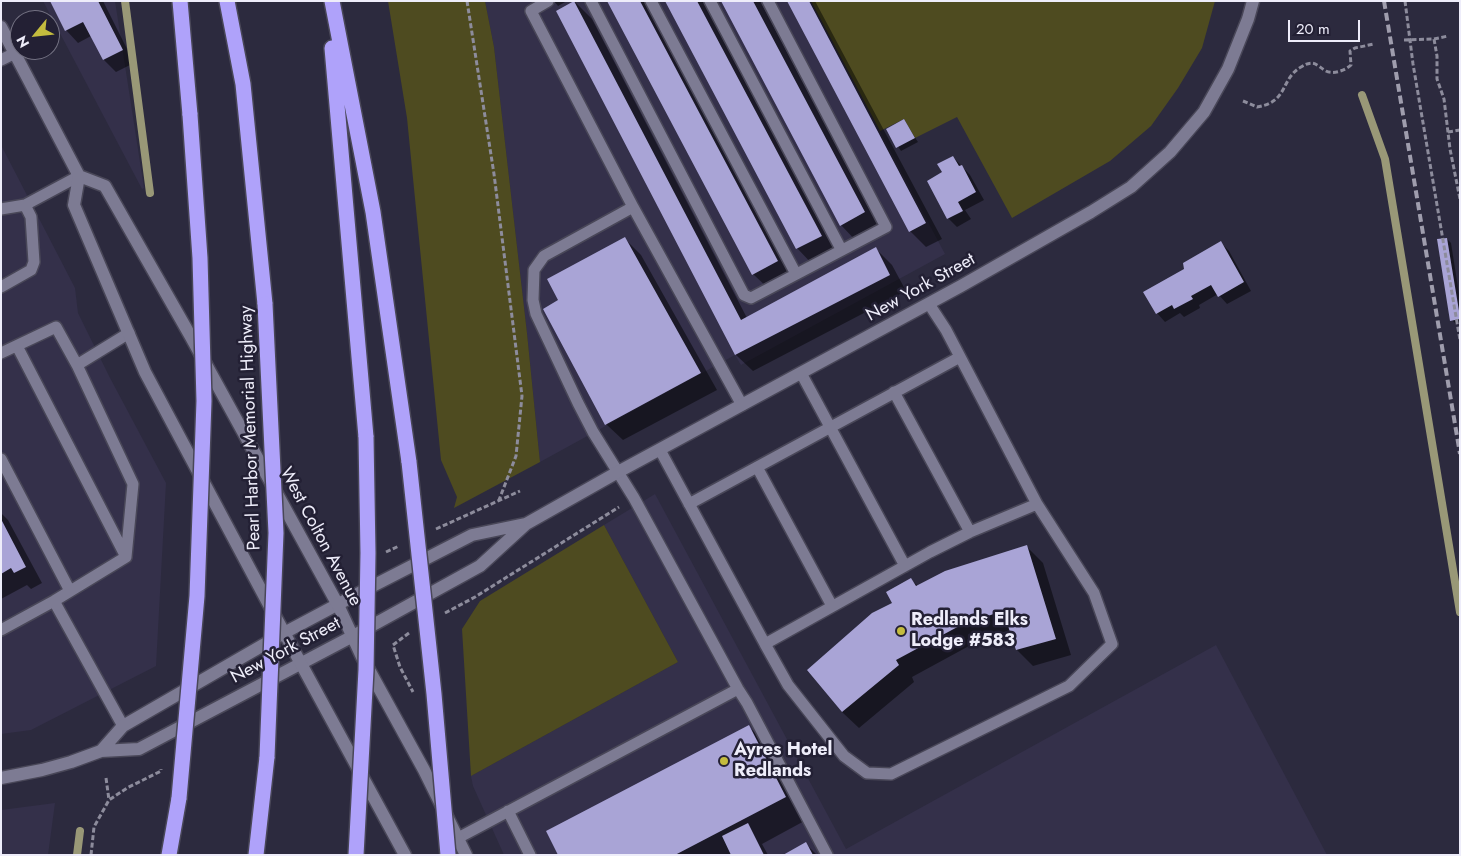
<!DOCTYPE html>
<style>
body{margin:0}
#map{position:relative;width:1461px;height:856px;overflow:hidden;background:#2c2a3e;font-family:Jost,sans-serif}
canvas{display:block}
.frame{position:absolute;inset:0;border:2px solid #eeedfa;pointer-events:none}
.north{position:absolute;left:10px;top:10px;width:50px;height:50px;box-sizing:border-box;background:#232034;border:1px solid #747283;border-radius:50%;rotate:242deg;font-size:14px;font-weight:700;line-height:20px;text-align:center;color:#eeedfa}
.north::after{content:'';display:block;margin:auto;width:18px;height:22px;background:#c4bc3e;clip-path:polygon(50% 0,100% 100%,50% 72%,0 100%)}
.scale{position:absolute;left:1288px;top:20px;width:72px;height:22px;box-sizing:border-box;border:2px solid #eeedfa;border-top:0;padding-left:6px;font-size:15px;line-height:18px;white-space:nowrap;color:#eeedfa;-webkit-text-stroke:4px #232034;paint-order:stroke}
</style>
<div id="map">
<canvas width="1461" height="856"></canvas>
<div class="frame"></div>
<div class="north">N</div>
<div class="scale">20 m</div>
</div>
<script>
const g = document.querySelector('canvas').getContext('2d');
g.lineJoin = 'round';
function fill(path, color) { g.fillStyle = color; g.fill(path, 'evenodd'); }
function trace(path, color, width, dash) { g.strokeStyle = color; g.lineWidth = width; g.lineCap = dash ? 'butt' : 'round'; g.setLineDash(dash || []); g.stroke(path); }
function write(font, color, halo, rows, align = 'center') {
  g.font = font + ' Jost,sans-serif'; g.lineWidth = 5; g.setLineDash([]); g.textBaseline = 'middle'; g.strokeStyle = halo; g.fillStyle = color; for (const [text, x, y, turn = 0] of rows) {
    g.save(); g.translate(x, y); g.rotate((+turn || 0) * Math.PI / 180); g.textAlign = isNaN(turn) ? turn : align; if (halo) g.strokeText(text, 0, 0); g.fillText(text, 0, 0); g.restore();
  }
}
fill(new Path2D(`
 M43 1H115L144 188 142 189Z
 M485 1H811L945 254 741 365 735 355 540 462 527 333 494 47Z
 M1 145 75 288 78 313 109 376 166 483 156 666 31 730 1 734Z
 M655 494 846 849 1216 645 1327 855H504L473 786 471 776 678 662 604 525Z
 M55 803 48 855H1V810Z`), '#34304a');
fill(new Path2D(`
 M388 1H485L494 47 527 333 540 462 454 508 457 497 441 460 407 118Z
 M811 1H1215L1202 48 1178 88 1151 126 1110 161 1012 218 957 117 915 138 904 119 880 131Z
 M604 525 678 662 471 776 462 629 480 601Z`), '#4e4b20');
fill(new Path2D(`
 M51 1H103L134 63 116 72 104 60 91 36 78 43 66 30Z
 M554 1H567L558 6Z
 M609 1H646L793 278 770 290 753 274Z
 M666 1H704L837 252 813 265 797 248Z
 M722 1H760L881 229 857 242 841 225Z
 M788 1H815L942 239 926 247 910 231Z
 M575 2 592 19 747 318 876 249 892 265 906 291 753 371 736 355 557 11Z
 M904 121 918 142 901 151 887 130Z
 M953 157 970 175 984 200 965 210 971 219 957 227 948 218 944 173Z
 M625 239 641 255 717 390 623 440 606 424Z
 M1447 239 1451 243 1460 300V324H1456L1452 320Z
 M1221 243 1229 251 1251 291 1227 304 1218 294 1199 305 1200 308 1184 317 1180 313 1165 322 1157 313 1186 269Z
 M1 513 8 520 42 583 31 589 27 585 1 599Z
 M1027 547 1043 563 1071 655 1033 666 1017 650 1010 630 980 640 912 677 914 682 859 728 842 712 809 670 893 604 911 580 918 586Z
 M749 727 772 749 808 819 762 844 768 855H559Z
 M806 844 817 855H785Z`), '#0007');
trace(new Path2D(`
 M125 1 150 193
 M1362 95 1385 159 1460 612
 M77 855 80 831`), '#999877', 8);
fill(new Path2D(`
 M50 1H98L123 50 103 60 83 22 65 31Z
 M574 1 741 320 876 247 890 275 735 355 556 11Z
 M607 1H640L778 261 752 275Z
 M665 1H697L822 236 796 249Z
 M721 1H753L865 212 840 226Z
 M787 1H809L926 223 909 232Z
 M904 119 915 138 896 148 886 129Z
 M953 156 959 166 962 165 976 192 958 202 963 211 947 219 927 181 942 172 937 164Z
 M625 237 701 373 605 425 543 309 558 300 547 279Z
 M1447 238 1460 317V319L1450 321 1437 239Z
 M1221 241 1244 282 1218 297 1211 285 1191 296 1193 299 1174 309 1172 305 1156 314 1143 292 1184 269 1183 263Z
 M1 519 26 567 14 573 11 568 1 574Z
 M1027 545 1056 639 1016 650 1003 611 963 624 896 660 899 665 842 712 807 670 872 613 892 603 886 592 911 578 916 586 945 571Z
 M749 725 786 797 675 855H558L546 831Z
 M748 823 764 855H731L722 836Z
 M806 842 813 855H783Z`), '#a9a4d6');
const service = new Path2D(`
 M548 1 531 11 633 207 742 405
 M591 1 744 295 751 298 886 227 768 1
 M651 1 796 274
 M710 1 841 249
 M1 60 15 53
 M633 207 544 256 534 270 533 300 536 314 578 403 593 432 634 498 738 689 747 703 827 855
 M1 209 25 205 79 176
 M1 287 31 270 34 262 31 217 25 205
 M17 346 126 557
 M1 353 56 327 77 365
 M801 373 905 566
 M894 392 970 532
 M660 450 765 644 930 552 970 532 1037 504 946 330 929 304
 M1 459 70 591
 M757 467 832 606
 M689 504 960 357
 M54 601 123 726
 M1 630 54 601 126 557 133 484 77 365 129 333
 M765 644 788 685 844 756 867 773 891 774 1069 686 1112 644 1094 593 1037 504
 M508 811 530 855
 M458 838 738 689`);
const tertiary = new Path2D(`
 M101 751 123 726 284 633 361 592 472 535 525 524
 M1 778 42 770 71 762 101 751 139 749 353 636 480 566 526 524 618 472 961 286 1091 212 1131 187 1170 152 1204 112 1228 69 1248 19 1253 1`);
const secondary = new Path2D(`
 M1 27 79 176 74 205 145 372 268 603 405 855
 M79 176 105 186 191 337 338 605 362 657 424 770 466 855`);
const motorway = new Path2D(`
 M180 1 190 115
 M227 1 243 84 265 304
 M332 1 373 212 409 462
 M332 48 366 437
 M169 855 179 798
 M256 855 267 757`);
trace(service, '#494758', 14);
trace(tertiary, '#494758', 15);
trace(secondary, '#494758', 15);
trace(motorway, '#494758', 18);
trace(new Path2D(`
 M467 1 494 174 522 396 516 456 499 500
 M1405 1 1413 64 1460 340
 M1434 39 1437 56V79L1444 99 1450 149 1460 199
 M1404 40 1434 39 1448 36
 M1243 101 1257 107C1289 102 1280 79 1301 67 1314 59 1316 65 1326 71 1333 75 1346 70 1351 65L1350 51 1355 48 1374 44
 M1448 132 1460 130
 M436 529 520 491
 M386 552 399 546
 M445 613 475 597 619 507
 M409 633 393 645 400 667 413 692
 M106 778 109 800
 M91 855 94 827 109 800 127 788 161 771V769`), '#8d8c9c', 3, [5, 2.5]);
trace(service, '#7d7b93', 11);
trace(tertiary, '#7d7b93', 12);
trace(secondary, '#7d7b93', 12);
trace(motorway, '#afa2fa', 15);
trace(new Path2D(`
 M1384 1 1460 454`), '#9f9dad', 4, [8, 4]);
const motorwayBridge = new Path2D(`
 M265 304 276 533 267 757
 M409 462 434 694 448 855
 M179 798 197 596 204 401 200 258 190 115
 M356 855 366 670 368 553 366 437`);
trace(motorwayBridge, '#494758', 18, []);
trace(motorwayBridge, '#afa2fa', 15);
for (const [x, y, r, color] of [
 [901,631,5,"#c4bc3e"],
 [724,761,5,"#c4bc3e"]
]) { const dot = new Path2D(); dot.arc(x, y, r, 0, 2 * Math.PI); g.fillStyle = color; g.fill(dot); trace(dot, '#232034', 2); }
write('18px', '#eeedfa', '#232034', [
 ["New York Street",921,288,-29],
 ["Pearl Harbor Memorial Highway",251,428,-92],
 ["West Colton Avenue",320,537,62],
 ["New York Street",286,651,-28]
]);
write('bold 18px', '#eeedfa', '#232034', [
 ["Redlands Elks",911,621],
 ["Lodge #583",911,642],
 ["Ayres Hotel",734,751],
 ["Redlands",734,772]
], 'left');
</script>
